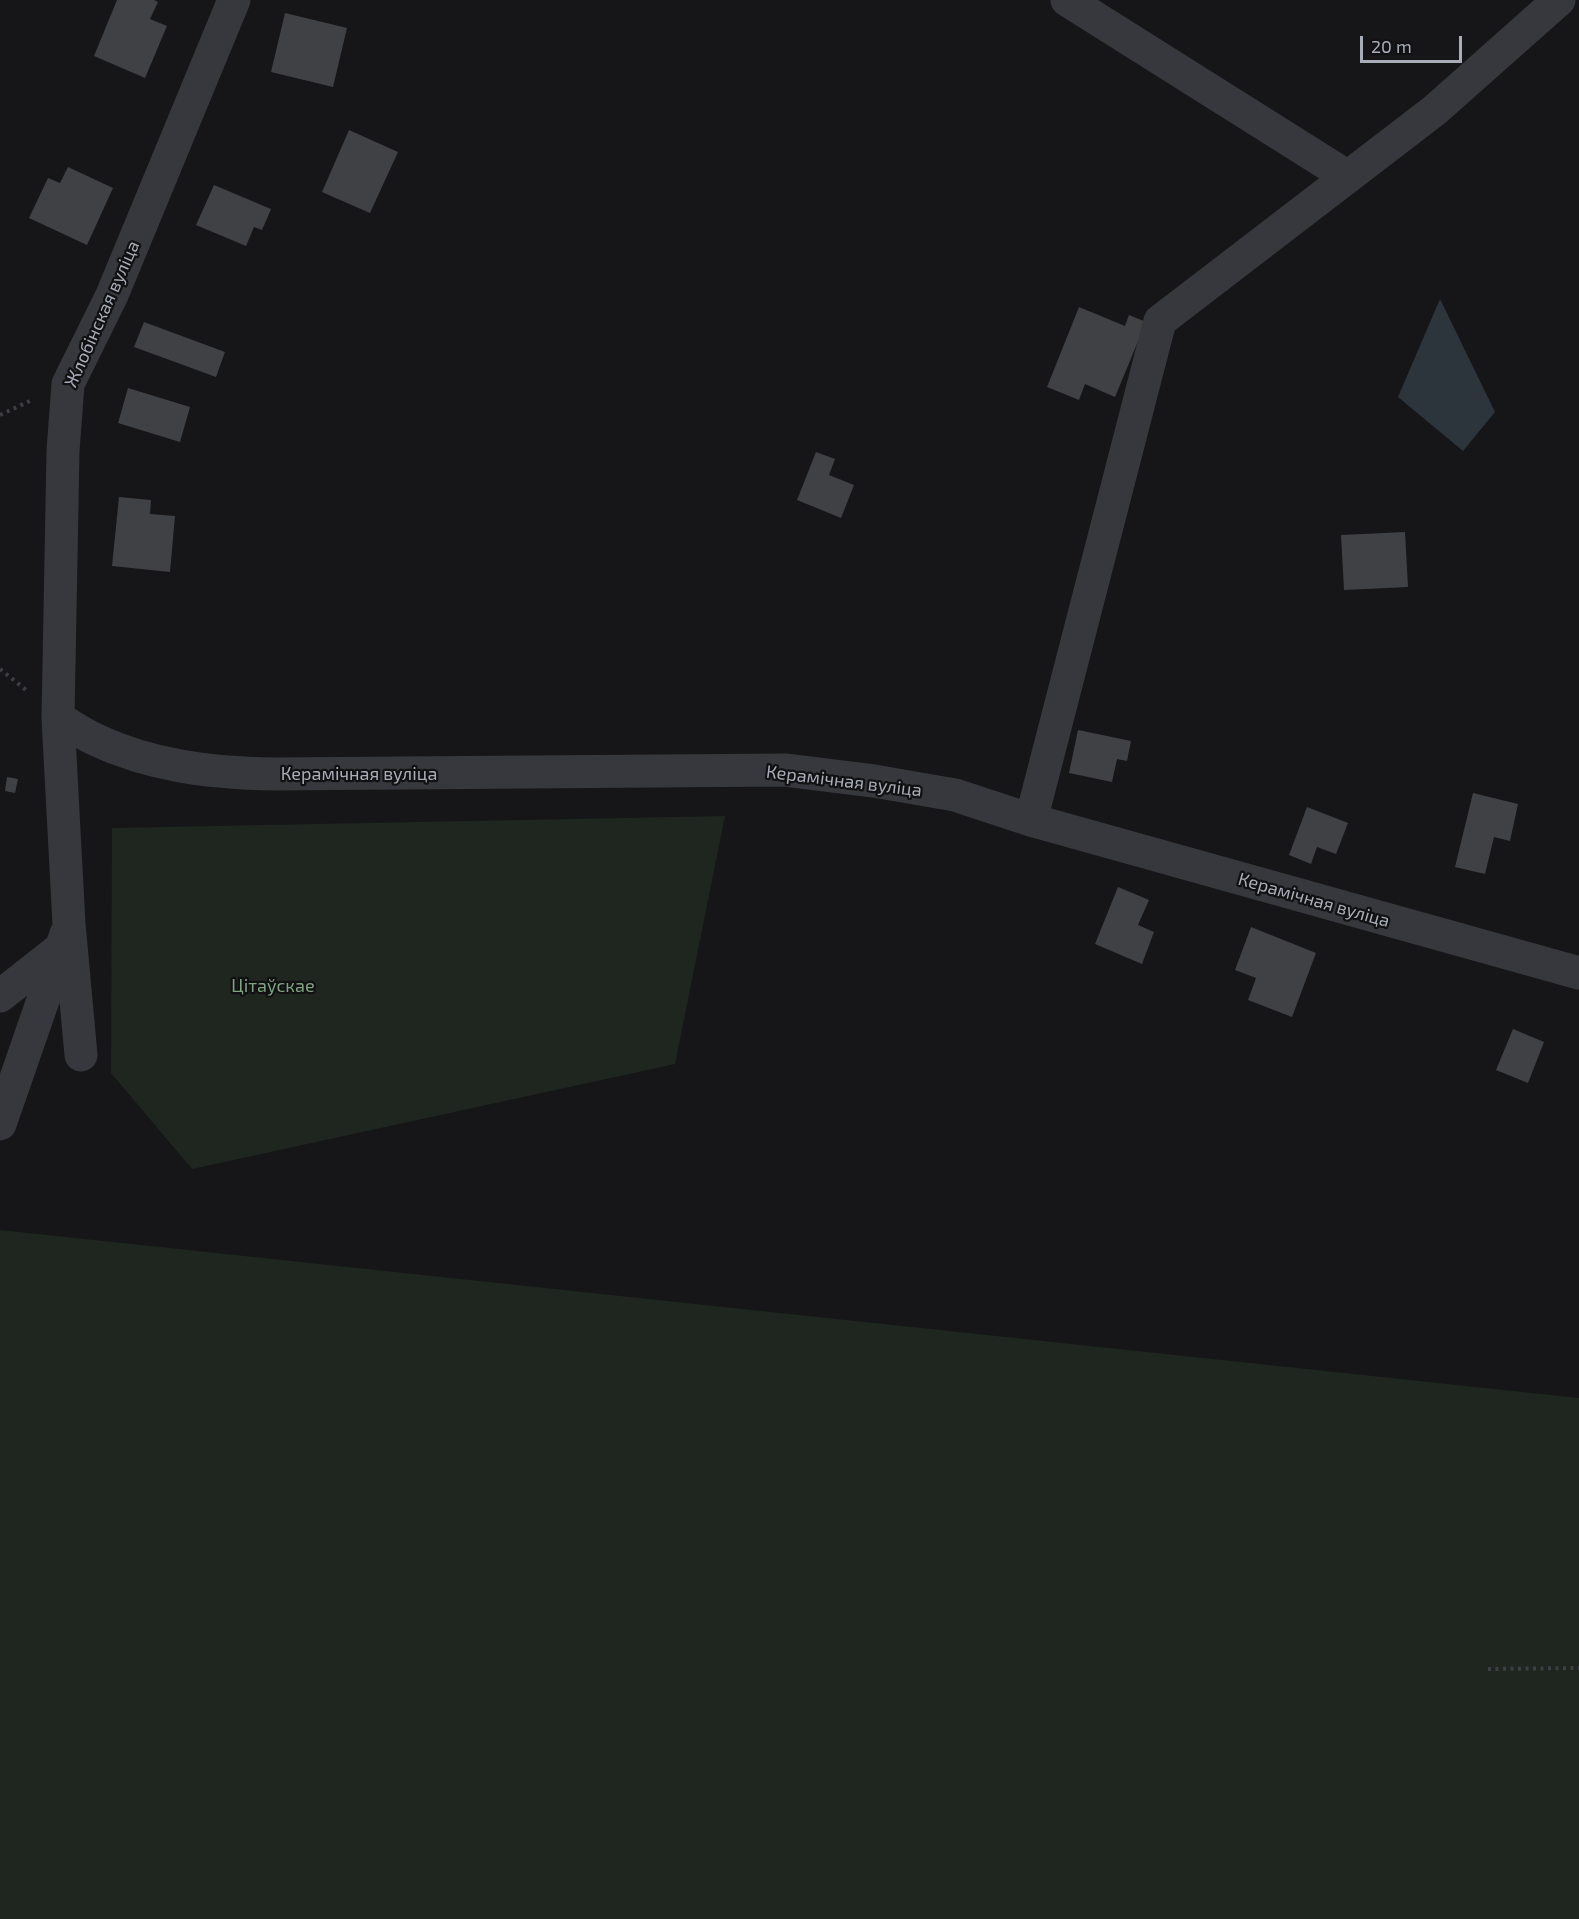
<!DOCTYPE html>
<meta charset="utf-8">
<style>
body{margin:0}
#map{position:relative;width:1579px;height:1919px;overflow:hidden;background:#161618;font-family:"Exo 2",sans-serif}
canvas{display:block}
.scale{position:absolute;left:1360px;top:36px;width:102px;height:27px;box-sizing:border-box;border:3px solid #a8adb8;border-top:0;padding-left:8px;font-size:18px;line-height:21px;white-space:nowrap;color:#a8adb8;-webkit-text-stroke:4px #111113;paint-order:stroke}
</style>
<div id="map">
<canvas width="1579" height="1919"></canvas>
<div class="scale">20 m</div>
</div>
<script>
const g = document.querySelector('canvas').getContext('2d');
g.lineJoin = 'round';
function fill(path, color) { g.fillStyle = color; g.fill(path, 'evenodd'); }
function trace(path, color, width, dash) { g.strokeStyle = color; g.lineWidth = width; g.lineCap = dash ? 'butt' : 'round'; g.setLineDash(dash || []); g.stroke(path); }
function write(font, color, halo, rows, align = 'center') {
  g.font = font + ' "Exo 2",sans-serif'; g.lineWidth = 4.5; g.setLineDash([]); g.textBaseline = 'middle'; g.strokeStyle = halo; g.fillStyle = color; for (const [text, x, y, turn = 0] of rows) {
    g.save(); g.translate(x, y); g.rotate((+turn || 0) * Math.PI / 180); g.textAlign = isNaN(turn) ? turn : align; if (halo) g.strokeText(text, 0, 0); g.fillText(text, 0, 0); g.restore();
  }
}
fill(new Path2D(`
 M725 816 675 1064 192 1169 111 1073 112 828Z
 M0 1230 1579 1398V1919H0Z`), '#1e261f');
fill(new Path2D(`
 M1440 299 1495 412 1463 451 1398 397Z`), '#2c353c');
fill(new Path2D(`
 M117 0H154L158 2 150 19 167 26 145 78 94 56Z
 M285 13 347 28 333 87 271 72Z
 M349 130 398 152 370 213 322 192Z
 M68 167 113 188 87 245 29 218 48 178 60 183Z
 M214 185 271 209 262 230 254 227 246 246 196 225Z
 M1079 307 1125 326 1129 315 1146 322 1115 397 1085 384 1079 400 1047 387Z
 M144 322 225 352 216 377 134 347Z
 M128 388 190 407 180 442 118 423Z
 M816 452 835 459 829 475 854 485 841 518 797 500Z
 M119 497 151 500 150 514 175 516 170 572 112 566Z
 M1405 532 1408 587 1344 590 1341 535Z
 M1078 730 1131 741 1127 761 1117 759 1112 782 1069 773Z
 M7 777 18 779 15 793 5 791Z
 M1473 793 1518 804 1510 841 1494 837 1485 874 1455 867Z
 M1307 807 1348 823 1336 854 1317 847 1311 864 1289 855Z
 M1118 887 1149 900 1138 925 1154 932 1142 964 1095 944Z
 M1251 927 1316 953 1292 1017 1248 1000 1256 978 1235 970Z
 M1513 1029 1544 1042 1528 1083 1496 1070Z`), '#404145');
trace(new Path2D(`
 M0 415 34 399
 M0 669 26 690
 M1488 1669 1579 1668`), '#3d3f44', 4, [3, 4.5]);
trace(new Path2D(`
 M1067 0 1348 177
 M58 718C70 725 82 733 94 739 151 766 211 773 274 774L785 770 874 781 955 795 1031 820 1579 973
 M1031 820 1160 321 1435 110 1559 0
 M0 996 61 948
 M81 1055 69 924 58 718 63 451 68 384 112 295 234 0
 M0 1124 66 934`), '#37383d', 33);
write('18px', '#a8adb8', '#111113', [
 ["Жлобінская вуліца",102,314,-66],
 ["Керамічная вуліца",359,774],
 ["Керамічная вуліца",844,781,7],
 ["Керамічная вуліца",1314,900,16]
]);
write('18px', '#7fa381', '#111113', [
 ["Цітаўскае",273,986]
]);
</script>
